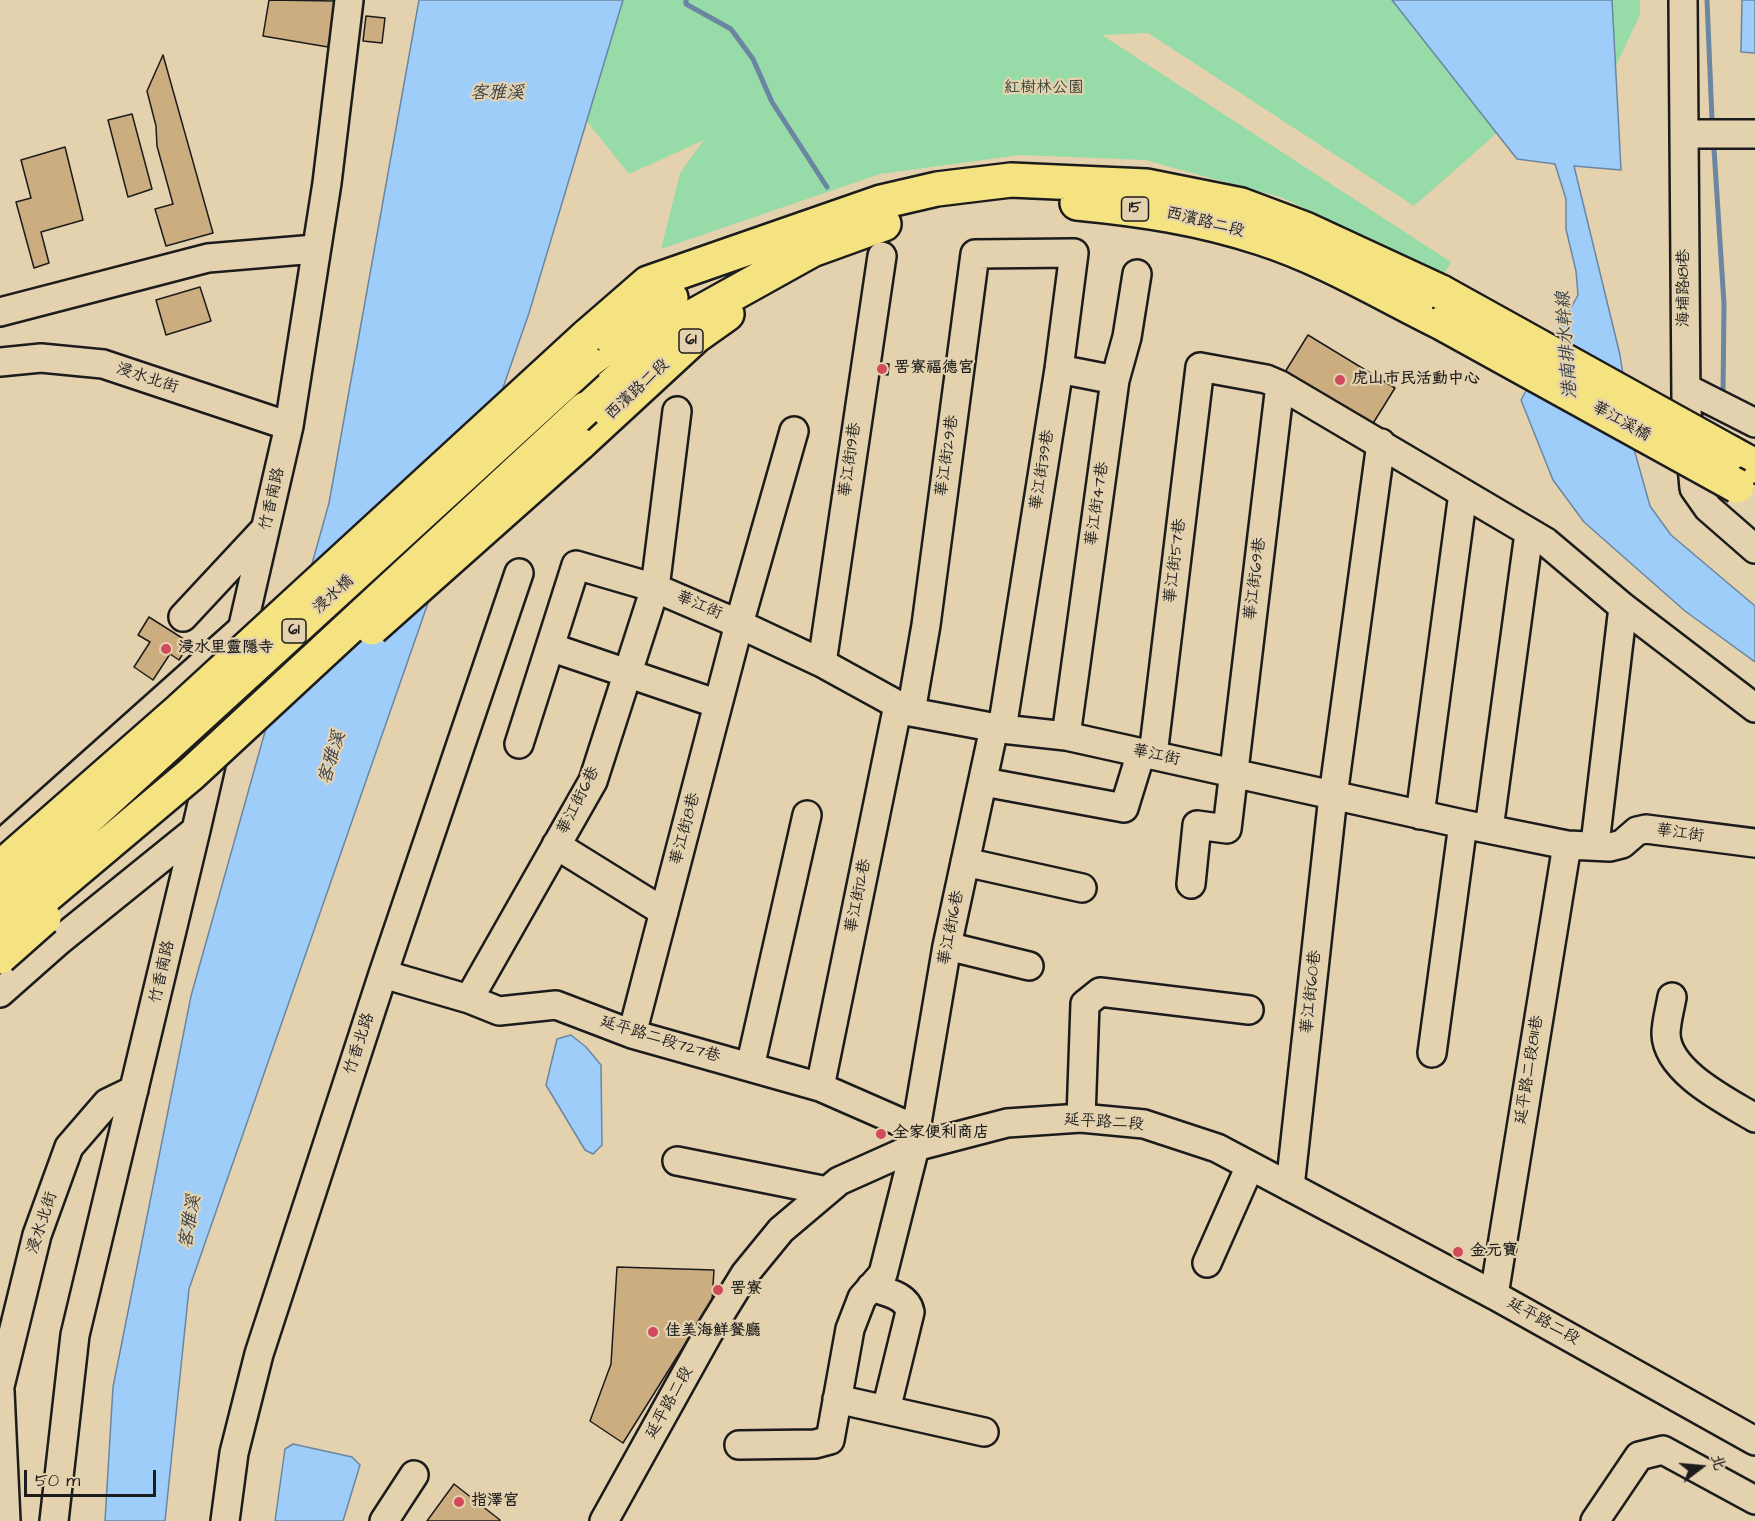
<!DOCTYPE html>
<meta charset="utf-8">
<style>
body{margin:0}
#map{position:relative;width:1755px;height:1521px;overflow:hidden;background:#e4d1ae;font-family:"Architects Daughter","LXGW WenKai TC",sans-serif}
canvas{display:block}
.north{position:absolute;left:1671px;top:1437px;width:60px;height:60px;-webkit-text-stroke:4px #e4d1ae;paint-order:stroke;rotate:74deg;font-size:16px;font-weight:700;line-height:24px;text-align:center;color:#1c1c1c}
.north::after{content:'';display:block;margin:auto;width:21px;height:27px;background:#1c1c1c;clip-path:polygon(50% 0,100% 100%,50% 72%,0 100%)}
.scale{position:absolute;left:24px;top:1470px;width:132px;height:27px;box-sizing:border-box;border:3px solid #1c1c1c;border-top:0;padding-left:8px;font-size:18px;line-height:21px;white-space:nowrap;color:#1c1c1c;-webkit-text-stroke:4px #e4d1ae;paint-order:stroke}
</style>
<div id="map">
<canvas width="1755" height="1521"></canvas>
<div class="north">北</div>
<div class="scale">50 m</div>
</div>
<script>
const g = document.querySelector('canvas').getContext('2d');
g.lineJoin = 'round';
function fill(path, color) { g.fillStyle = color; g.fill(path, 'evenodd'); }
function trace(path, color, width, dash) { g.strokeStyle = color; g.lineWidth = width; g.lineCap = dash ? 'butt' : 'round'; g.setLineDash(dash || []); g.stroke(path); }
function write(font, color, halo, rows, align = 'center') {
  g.font = font + ' "Architects Daughter","LXGW WenKai TC",sans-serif'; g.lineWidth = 4.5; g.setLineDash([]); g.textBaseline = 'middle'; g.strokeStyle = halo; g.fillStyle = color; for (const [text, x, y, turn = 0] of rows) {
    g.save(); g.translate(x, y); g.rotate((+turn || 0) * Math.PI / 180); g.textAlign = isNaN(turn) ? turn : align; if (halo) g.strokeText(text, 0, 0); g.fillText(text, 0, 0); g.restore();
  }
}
fill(new Path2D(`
 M502 0H1640V15L1590 120 1538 97 1414 206 1148 33 1102 35 1451 262 1443 276 1283 198 1145 160 1020 155 880 174 661 249 680 173 704 140 629 174 540 63Z`), '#97dca8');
const water = new Path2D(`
 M419 0H623L529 313 189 1289 165 1521H105L113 1387 191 996 329 503Z
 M1392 0H1612L1621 170 1574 166 1620 355 1634 449 1650 506 1671 535 1755 606V662L1685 611 1584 522 1553 480 1521 400 1578 295 1576 271 1566 229V199L1555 164 1517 159Z
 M1742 0H1755V53L1741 52Z
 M571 1035 586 1047 601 1065 602 1145 593 1154 585 1150 546 1085 557 1039Z
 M293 1444 352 1457 360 1465 343 1521H275L285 1449Z`);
fill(water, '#9fcdfa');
trace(water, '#6b86a1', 1.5);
trace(new Path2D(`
 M686 0V4L731 29 753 59 772 102 827 187
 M1707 0 1712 119
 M1714 149 1724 304 1723 396`), '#6b86a1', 5);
const building = new Path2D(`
 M269 0 336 1 328 47 263 36Z
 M366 16 385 18 382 43 363 41Z
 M163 55 213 233 166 246 155 209 173 204 157 146 156 126 147 91Z
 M132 114 152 189 128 197 108 120Z
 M65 147 83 220 41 232 49 263 34 268 16 202 31 198 21 160Z
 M200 287 211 321 166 335 156 300Z
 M1308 335 1395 388 1372 425 1285 372Z
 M876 363 889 364 888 375 874 373Z
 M149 617 190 643 179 660 170 654 153 680 134 667 150 642 138 635Z
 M617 1267 714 1270 712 1301 623 1443 590 1421 611 1364Z
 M454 1484 500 1520V1521H427Z`);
fill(building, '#cbad80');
trace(building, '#1c1c1c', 1.5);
const minor = new Path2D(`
 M1683 0 1686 400 1694 488 1708 508 1755 549
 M1684 134H1755
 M0 312 208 258 315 249
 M0 362 41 358 103 364 289 426
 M1059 369 1115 380
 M1686 388 1755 423
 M183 617 265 529
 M550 647 718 704
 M822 663 882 256
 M911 712 926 625 975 254 1074 253 1059 369 1002 729
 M1066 736 1115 380 1127 337 1137 274
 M519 744 576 565 655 588 739 624 822 663 911 712 1002 729 1066 736 1463 824 1567 845 1610 847 1622 844 1637 831 1646 829 1755 843
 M1153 755 1200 367 1266 379 1280 385 1546 542 1623 607 1755 708
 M984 782 1124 808 1141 753
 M1420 815 1463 493
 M1489 829 1529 533
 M1595 844 1623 607
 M0 845 243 628
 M556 845 664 912
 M965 862 1082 888
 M1191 884 1197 825 1227 829 1280 385
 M947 946 1029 966
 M383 974 469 999 499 1011 556 1005 632 1034 820 1087 916 1129 915 1147 883 1274 862 1298 850 1329 830 1440 815 1444 739 1445
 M0 993 60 940 196 830
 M1672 997C1670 1009 1666 1022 1666 1034 1667 1072 1727 1101 1755 1118
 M469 999 593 781 655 588 677 411
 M632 1034 739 624 794 431
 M1432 1053 1463 824
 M750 1067 807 815
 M820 1087 898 705
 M1081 1118 1085 1004 1100 992 1249 1010
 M916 1129 947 946 994 728
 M677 1161 827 1191
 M1290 1187 1333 796 1381 443
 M1207 1263 1250 1166
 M871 1287C885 1292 907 1295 910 1312L886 1410
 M1494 1295 1567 845
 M0 1386 37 1235 69 1147 107 1103 134 1090
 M0 1391 6 1521
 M837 1399 984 1432
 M54 1521 75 1335 196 830 289 426 327 183 349 0
 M225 1521 234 1453 259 1354 383 974 519 573
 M384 1521 414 1475
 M604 1521 708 1334 745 1274 781 1230 839 1181 915 1147 1007 1123 1081 1118 1144 1124 1217 1148 1494 1295 1755 1441
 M1595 1521 1639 1456 1663 1450 1755 1500`);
const major = new Path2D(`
 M1077 203C1140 209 1200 218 1261 238 1324 258 1383 294 1442 323
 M688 319 812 250 884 224
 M587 336 648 283 881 202 937 189 1011 180 1146 186 1241 205 1305 229 1441 292
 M579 444 696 336 727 314
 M1731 453 1755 466`);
const highway = new Path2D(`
 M587 362 671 298
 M585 409 688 319`);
trace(minor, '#1c1c1c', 32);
trace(major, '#1c1c1c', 38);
trace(highway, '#1c1c1c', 38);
trace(minor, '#e4d1ae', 27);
trace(major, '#f5e382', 33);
trace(highway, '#f5e382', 33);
const majorBridge = new Path2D(`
 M1441 292 1731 453
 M1442 323 1737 486
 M372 628 579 444
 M0 868 180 710 587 336
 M0 957 44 918`);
const highwayBridge = new Path2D(`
 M0 898 587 362
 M0 935 190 775 585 409`);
trace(majorBridge, '#1c1c1c', 38, []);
trace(highwayBridge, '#1c1c1c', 38, []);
trace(majorBridge, '#f5e382', 33);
trace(highwayBridge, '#f5e382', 33);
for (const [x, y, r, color] of [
 [882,369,6,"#d1495b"],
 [1340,380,6,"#d1495b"],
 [166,649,6,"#d1495b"],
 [881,1134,6,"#d1495b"],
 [1458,1252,6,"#d1495b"],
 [718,1290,6,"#d1495b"],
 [653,1332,6,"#d1495b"],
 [459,1502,6,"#d1495b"]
]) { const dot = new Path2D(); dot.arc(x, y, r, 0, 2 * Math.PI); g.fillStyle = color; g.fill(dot); trace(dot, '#e4d1ae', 2); }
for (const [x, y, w] of [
 [1135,209,27],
 [691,341,24],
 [294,631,24]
]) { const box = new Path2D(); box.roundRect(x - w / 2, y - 12, w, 24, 4.5); g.fillStyle = '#e4d1ae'; g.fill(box); trace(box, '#1c1c1c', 1.5); }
write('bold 15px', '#1c1c1c', null, [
 ["15",1135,209],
 ["61",691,341],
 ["61",294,631]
]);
write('16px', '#354238', '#e4d1ae', [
 ["紅樹林公園",1044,89]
]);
write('16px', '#1c1c1c', '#e4d1ae', [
 ["西濱路二段",1205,223,14],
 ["海埔路181巷",1685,288,-90],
 ["浸水北街",147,379,18],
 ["西濱路二段",638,390,-43],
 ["華江溪橋",1621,422,29],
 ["華江街29巷",948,456,-82],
 ["華江街19巷",851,460,-82],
 ["華江街39巷",1043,470,-81],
 ["竹香南路",273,499,-77],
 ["華江街47巷",1098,504,-82],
 ["華江街57巷",1176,561,-83],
 ["華江街69巷",1256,579,-83],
 ["浸水橋",334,595,-43],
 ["華江街",699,606,23],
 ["華江街",1156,756,12],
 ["華江街6巷",579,801,-63],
 ["華江街8巷",686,829,-75],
 ["華江街",1680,834,8],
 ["華江街12巷",859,896,-79],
 ["華江街16巷",952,928,-79],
 ["竹香南路",163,972,-77],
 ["華江街60巷",1312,992,-84],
 ["延平路二段727巷",660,1040,17],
 ["竹香北路",360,1044,-72],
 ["延平路二段811巷",1530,1070,-81],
 ["延平路二段",1104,1123,4],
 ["浸水北街",43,1223,-72],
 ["延平路二段",1543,1322,29],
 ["延平路二段",670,1403,-61]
]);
write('bold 16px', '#1c1c1c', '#e4d1ae', [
 ["罟寮福德宮",894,369],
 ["虎山市民活動中心",1352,380],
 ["浸水里靈隱寺",178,649],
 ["全家便利商店",893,1134],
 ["金元寶",1470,1252],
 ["罟寮",730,1290],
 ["佳美海鮮餐廳",665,1332],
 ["指澤宮",471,1502]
], 'left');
write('italic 18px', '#363f48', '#e4d1ae', [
 ["客雅溪",497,94],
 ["港南排水幹線",1568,345,-94],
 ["客雅溪",333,758,-73],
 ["客雅溪",191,1222,-80]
]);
</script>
